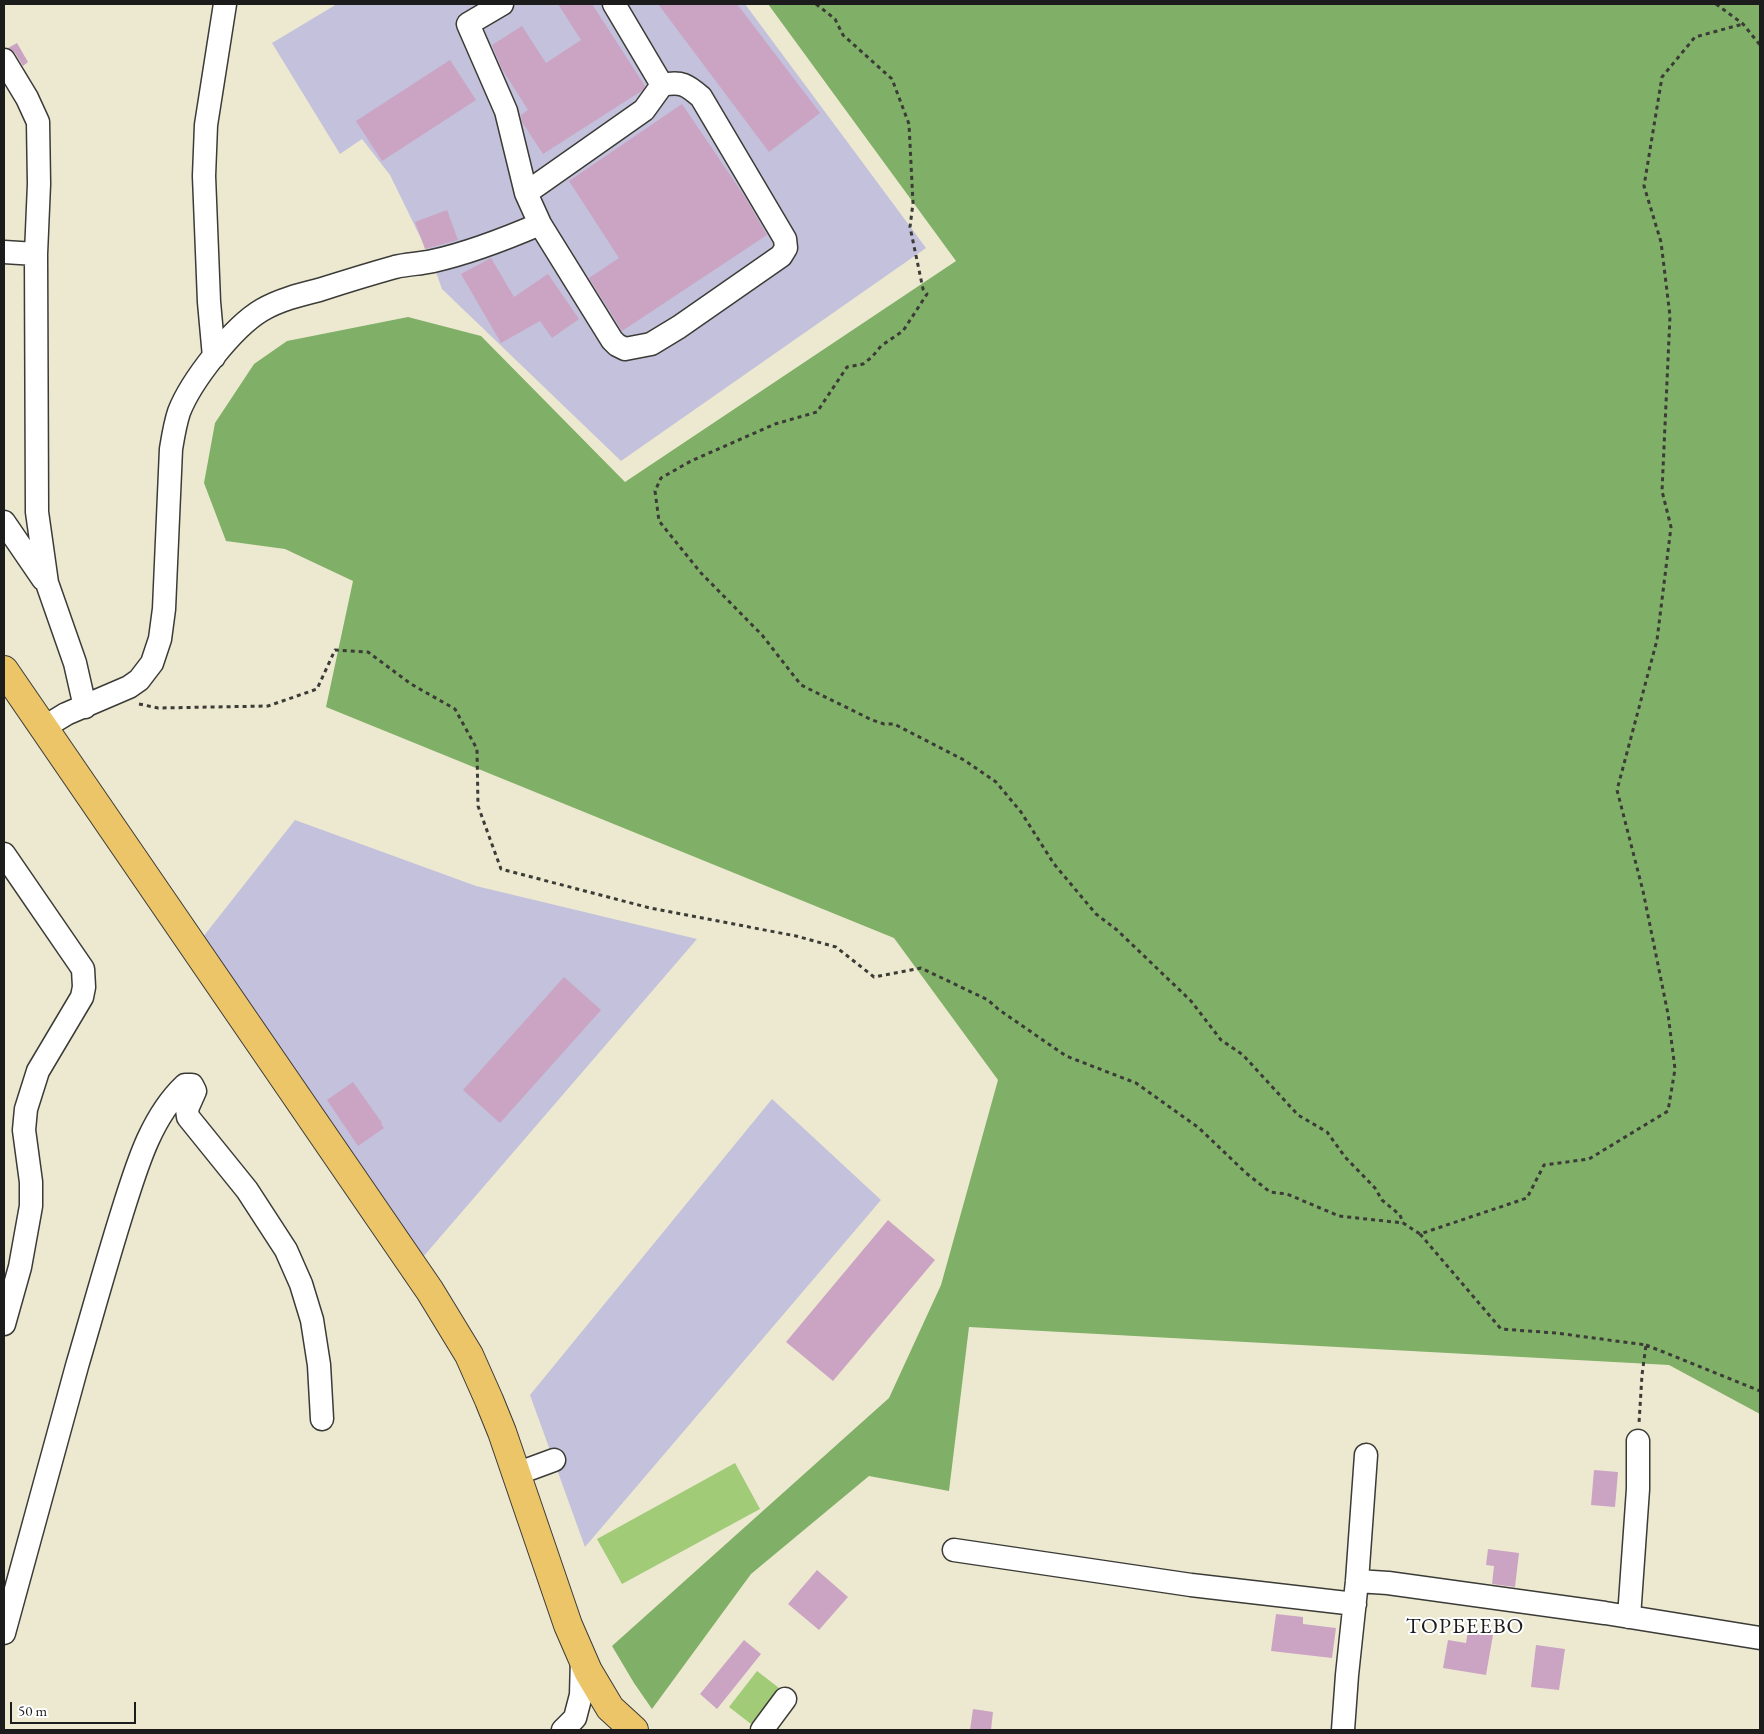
<!DOCTYPE html>
<meta charset="utf-8">
<style>
body{margin:0}
#map{position:relative;width:1764px;height:1734px;overflow:hidden;background:#ede9d0;font-family:"EB Garamond",serif}
canvas{display:block}
.frame{position:absolute;inset:0;border:5px solid #1c1c1c;pointer-events:none}
.scale{position:absolute;left:10px;top:1702px;width:126px;height:22px;box-sizing:border-box;border:2px solid #1c1c1c;border-top:0;padding-left:6px;font-size:15px;line-height:18px;white-space:nowrap;color:#1c1c1c;-webkit-text-stroke:4px #fff;paint-order:stroke}
</style>
<div id="map">
<canvas width="1764" height="1734"></canvas>
<div class="frame"></div>
<div class="scale">50 m</div>
</div>
<script>
const g = document.querySelector('canvas').getContext('2d');
g.lineJoin = 'round';
function fill(path, color) { g.fillStyle = color; g.fill(path, 'evenodd'); }
function trace(path, color, width, dash) { g.strokeStyle = color; g.lineWidth = width; g.lineCap = dash ? 'butt' : 'round'; g.setLineDash(dash || []); g.stroke(path); }
function write(font, color, halo, rows, align = 'center') {
  g.font = font + ' "EB Garamond",serif'; g.lineWidth = 4; g.setLineDash([]); g.textBaseline = 'middle'; g.strokeStyle = halo; g.fillStyle = color; for (const [text, x, y, turn = 0] of rows) {
    g.save(); g.translate(x, y); g.rotate((+turn || 0) * Math.PI / 180); g.textAlign = isNaN(turn) ? turn : align; if (halo) g.strokeText(text, 0, 0); g.fillText(text, 0, 0); g.restore();
  }
}
fill(new Path2D(`
 M337 4H745L926 248 621 461 442 289 432 261 390 175 362 139 340 154 272 43Z
 M295 820 476 886 697 939 423 1257 199 942Z
 M772 1099 881 1200 585 1547 530 1395Z`), '#c3c1db');
fill(new Path2D(`
 M735 1463 760 1509 622 1584 597 1539Z
 M757 1671 779 1688 751 1724 729 1707Z`), '#a1cb76');
fill(new Path2D(`
 M768 4H1760V1414L1669 1365 969 1327 949 1491 869 1476 751 1574 652 1709 634 1683 612 1646 889 1398 941 1285 998 1080 894 938 326 707 353 581 285 549 226 541 204 483 215 423 254 364 287 341 408 317 481 336 625 482 956 261Z`), '#80af67');
fill(new Path2D(`
 M558 4H592L645 86 643 90 543 154 522 122 521 115 528 110 502 69 492 45 522 26 546 63 581 40Z
 M658 4H737L820 113 769 152Z
 M17 43 28 62 23 66 15 53 8 48Z
 M450 60 476 100 382 161 356 121Z
 M682 104 745 197 767 235 622 331 589 278 619 258 569 181Z
 M447 210 458 240 425 249 415 222Z
 M491 258 514 297 548 274 579 319 552 338 540 321 501 343 461 274Z
 M564 977 601 1010 500 1123 463 1090Z
 M353 1082 382 1123 381 1124 384 1128 358 1146 327 1100Z
 M888 1220 935 1260 833 1381 786 1342Z
 M1594 1470 1618 1472 1615 1507 1591 1505Z
 M1488 1549 1519 1553 1515 1587 1492 1584 1494 1566 1486 1565Z
 M817 1570 848 1597 819 1630 788 1604Z
 M1276 1614 1303 1617V1624L1336 1628 1332 1658 1271 1651Z
 M1468 1630 1493 1635 1486 1675 1443 1668 1448 1640 1466 1643Z
 M744 1640 761 1654 717 1709 700 1694Z
 M1536 1645 1565 1649 1559 1690 1531 1687Z
 M973 1709 993 1712 991 1730H970Z`), '#cba4c4');
const minor = new Path2D(`
 M4 60 27 98 38 122 39 184 36 254 37 512 47 583 75 663 85 707
 M526 193 644 110 662 85 614 4
 M540 224 612 340 617 345 625 349 651 344 679 327 781 256 786 248 785 239 701 97C687 85 682 81 662 85
 M4 252 36 254
 M214 357 209 302 204 176 206 125 225 4
 M4 522 43 579
 M43 728 66 714 129 687 139 680 152 663 160 639 164 609 171 449C173 437 175 424 179 412 191 381 233 327 262 310 279 300 299 295 319 290 344 282 370 274 395 267 407 264 420 264 433 261 469 253 505 239 540 224L526 193 506 111 468 24 502 4
 M4 854 83 969 84 987 82 997 38 1071 26 1109 24 1130 31 1182V1206L20 1267 4 1324
 M516 1474 554 1460
 M954 1550 1191 1585 1355 1604
 M1357 1581 1388 1583 1605 1613 1760 1638
 M1629 1617 1638 1489V1441
 M4 1633C28 1544 53 1455 77 1366 92 1315 106 1264 122 1213 136 1169 150 1118 185 1085H192L195 1091 187 1109 188 1117 247 1190 286 1250 301 1284 312 1320 319 1365 322 1419
 M563 1730 575 1718 581 1695 582 1659
 M762 1730 785 1699
 M1343 1730 1347 1675 1357 1581 1366 1455`);
const major = new Path2D(`
 M4 670 430 1291 469 1355 489 1400 502 1432 568 1625 588 1671 610 1708 634 1730`);
trace(minor, '#3b3b37', 25);
trace(major, '#3b3b37', 30);
trace(new Path2D(`
 M816 4 835 19 843 35 892 79 909 124 913 203 910 227 923 289 927 294 903 331 881 346 872 357 863 364 847 367 817 412 775 424 691 461 661 478 655 491 659 521 701 573 762 635 801 685 872 720 884 724H894L964 760 996 782 1021 812 1054 864 1096 914 1117 930 1191 1001 1221 1040 1243 1055 1298 1115 1327 1132 1345 1157 1375 1188 1382 1200 1400 1215 1403 1223
 M1716 4 1743 24 1760 45
 M139 704 158 708 268 706 317 689 335 650 368 652 411 684 455 709 477 749 478 806 501 869 650 908 796 936 836 947 874 977 921 968 988 1000 998 1009 1066 1056 1136 1083 1199 1128 1246 1173 1270 1192 1287 1194 1339 1216 1403 1223 1420 1234 1527 1198 1544 1165 1589 1159 1668 1111 1675 1069 1668 1014 1643 891 1617 790 1657 640 1671 527 1662 491 1670 316 1661 242 1644 186 1662 77 1695 37 1743 24
 M1420 1234 1501 1329 1556 1333 1646 1345 1642 1375 1639 1423
 M1646 1345 1760 1391`), '#3b3b37', 3, [4, 4]);
trace(minor, '#fff', 22);
trace(major, '#edc569', 28);
g.letterSpacing = '1px';
write('22px', '#1c1c1c', '#fff', [
 ["ТОРБЕЕВО",1465,1627]
]);
g.letterSpacing = '0px';
</script>
